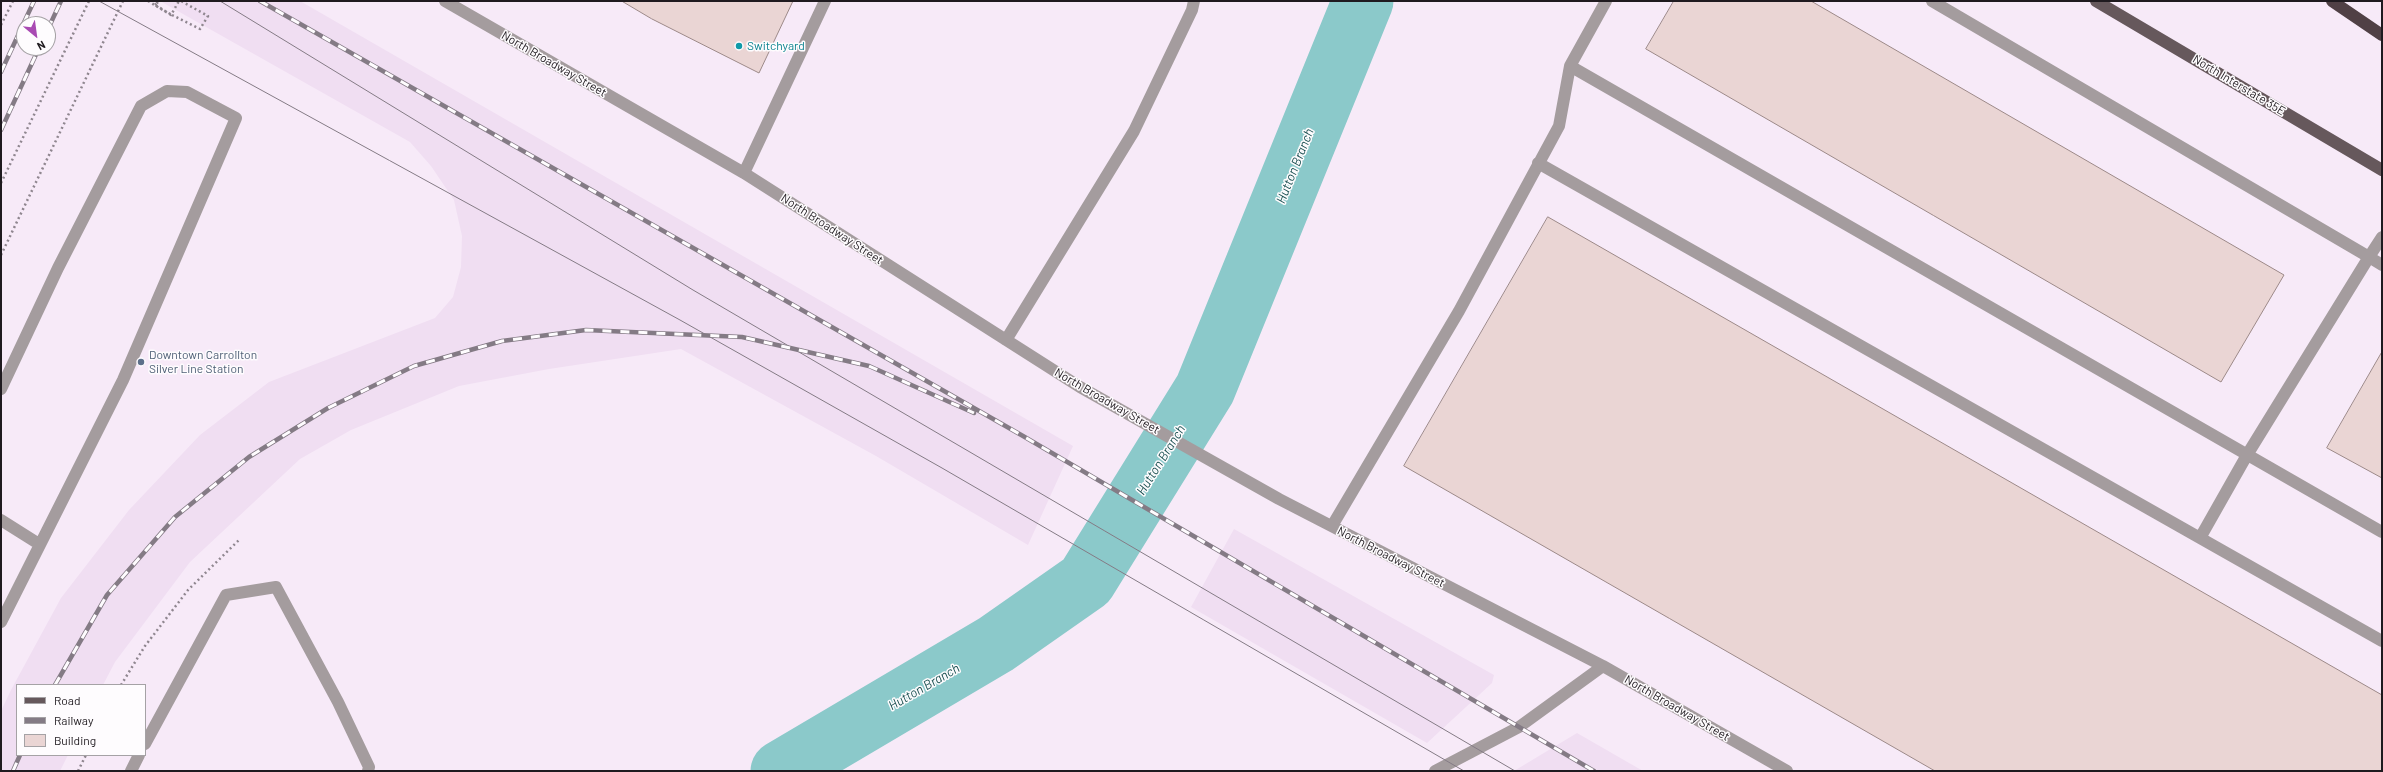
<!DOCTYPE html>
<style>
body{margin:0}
#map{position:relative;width:2383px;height:772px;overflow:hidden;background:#f7eaf8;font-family:Barlow,sans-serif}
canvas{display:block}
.frame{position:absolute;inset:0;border:2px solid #1f1a1f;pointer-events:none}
.legend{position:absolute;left:16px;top:684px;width:130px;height:72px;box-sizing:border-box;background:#fefcfe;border:1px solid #a5a2a5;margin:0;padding:5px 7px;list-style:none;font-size:12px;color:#1f1a1f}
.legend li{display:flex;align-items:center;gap:8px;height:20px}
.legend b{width:20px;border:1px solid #a5a2a5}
.north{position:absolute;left:16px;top:16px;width:40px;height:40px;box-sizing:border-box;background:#fefcfe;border:1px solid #a5a2a5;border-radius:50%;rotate:151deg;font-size:11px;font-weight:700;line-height:16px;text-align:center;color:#1f1a1f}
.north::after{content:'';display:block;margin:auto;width:14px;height:18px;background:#a94ab3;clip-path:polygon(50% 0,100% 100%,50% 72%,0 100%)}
</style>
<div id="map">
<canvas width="2383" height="772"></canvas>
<div class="frame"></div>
<ul class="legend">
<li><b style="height:5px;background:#66585c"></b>Road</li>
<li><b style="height:5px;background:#847b85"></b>Railway</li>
<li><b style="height:11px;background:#ead5d4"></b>Building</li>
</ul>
<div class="north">N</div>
</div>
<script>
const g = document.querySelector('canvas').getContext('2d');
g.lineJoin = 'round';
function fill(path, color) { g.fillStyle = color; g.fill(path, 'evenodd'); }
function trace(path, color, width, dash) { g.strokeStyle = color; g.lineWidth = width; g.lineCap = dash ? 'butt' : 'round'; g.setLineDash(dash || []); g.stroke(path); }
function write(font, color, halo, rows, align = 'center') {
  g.font = font + ' Barlow,sans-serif'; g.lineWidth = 3; g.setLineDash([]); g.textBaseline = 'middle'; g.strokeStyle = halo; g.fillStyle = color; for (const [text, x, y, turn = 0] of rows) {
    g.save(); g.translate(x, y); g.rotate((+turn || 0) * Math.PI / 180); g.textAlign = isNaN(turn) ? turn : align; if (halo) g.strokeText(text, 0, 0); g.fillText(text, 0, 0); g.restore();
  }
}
fill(new Path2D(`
 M160 1H300L1073 446 1028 545 876 456 681 349 549 369 459 386 351 430 300 459 190 562 115 662 103 685H17V755H68L60 771H1V711L11 690 61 598 129 510 200 435 269 382 435 318 453 297 461 267 462 236 454 200 431 166 410 142Z
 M1234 529 1494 675 1492 683 1427 743 1191 607Z
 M1577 733 1643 771H1514Z`), '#f0def2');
trace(new Path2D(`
 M781 771 996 644 1086 581 1205 389 1363 1`), '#8bc9ca', 61);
const building = new Path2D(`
 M622 1H793L759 73 652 19Z
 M1674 1H1811L2284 275 2221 382 1646 49Z
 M1548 217 2382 695V771H1935L1404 466Z
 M2382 352V478L2327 448Z`);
fill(building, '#ead5d4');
trace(building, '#9c8988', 1);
trace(new Path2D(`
 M148 1 171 15 179 1
 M155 5 158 2 156 1
 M172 15 200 29 208 16 181 1
 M1 25 13 1
 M1 183 89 1
 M1 255 123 1
 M121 685 145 646 188 590 239 540
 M78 771 86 755`), '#8f868f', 2.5, [2, 3]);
trace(new Path2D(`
 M445 1 744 173 1080 387 1279 499 1603 666 1787 771
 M1606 1 1570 66 2382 532
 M1932 1 2369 257 2247 455 2200 538
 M1538 163 2382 641
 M744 173 825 1
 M2382 237 2369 257 2382 265
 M1006 340 1134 131 1192 10 1194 1
 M1 389 58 268 141 106 167 91 187 92 236 118 123 380 1 622
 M1 520 39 544
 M1332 526 1459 311 1559 126 1570 66
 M145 744 226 595 276 587 338 702 369 767 368 771
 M131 771 139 755
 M1435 771 1519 727 1603 666`), '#a49c9e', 12);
trace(new Path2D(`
 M2096 1 2382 170`), '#66585c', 12);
trace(new Path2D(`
 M2332 1 2382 35`), '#504045', 12);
trace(new Path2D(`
 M99 1 680 320 942 468 1464 771
 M220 1 693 290 1515 771`), '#847b85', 1);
const rail = new Path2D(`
 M260 1 1023 436 1594 771
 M48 29 61 1
 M1 72 34 1
 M1 130 39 48
 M55 685 107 595 175 517 249 457 328 408 414 366 502 341 586 330 742 337 869 366 974 413
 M13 771 20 755`);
trace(rail, '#847b85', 4.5);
trace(rail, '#fefcfe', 3, [9]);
trace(new Path2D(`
 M158 2 155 5 172 15`), '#8f868f', 2.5, [2, 3]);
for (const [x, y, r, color] of [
 [739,46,4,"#0f9aa8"],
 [141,362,4,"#5c6f8a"]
]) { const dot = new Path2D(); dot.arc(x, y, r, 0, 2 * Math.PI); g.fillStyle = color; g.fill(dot); trace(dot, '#fefcfe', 1.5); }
write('12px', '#0d838f', '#fefcfe', [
 ["Switchyard",747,46]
], 'left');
write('12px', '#1f1a1f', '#fefcfe', [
 ["North Broadway Street",554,64,30],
 ["North Interstate 35E",2239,85,31],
 ["North Broadway Street",832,229,33],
 ["North Broadway Street",1107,401,30],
 ["North Broadway Street",1391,557,27],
 ["North Broadway Street",1677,708,30]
]);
write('12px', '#4e5e75', '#fefcfe', [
 ["Downtown Carrollton",149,355],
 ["Silver Line Station",149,369]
], 'left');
write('italic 13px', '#1b5152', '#fefcfe', [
 ["Hutton Branch",1295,166,-68],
 ["Hutton Branch",1161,460,-58],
 ["Hutton Branch",924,687,-30]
]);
</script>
